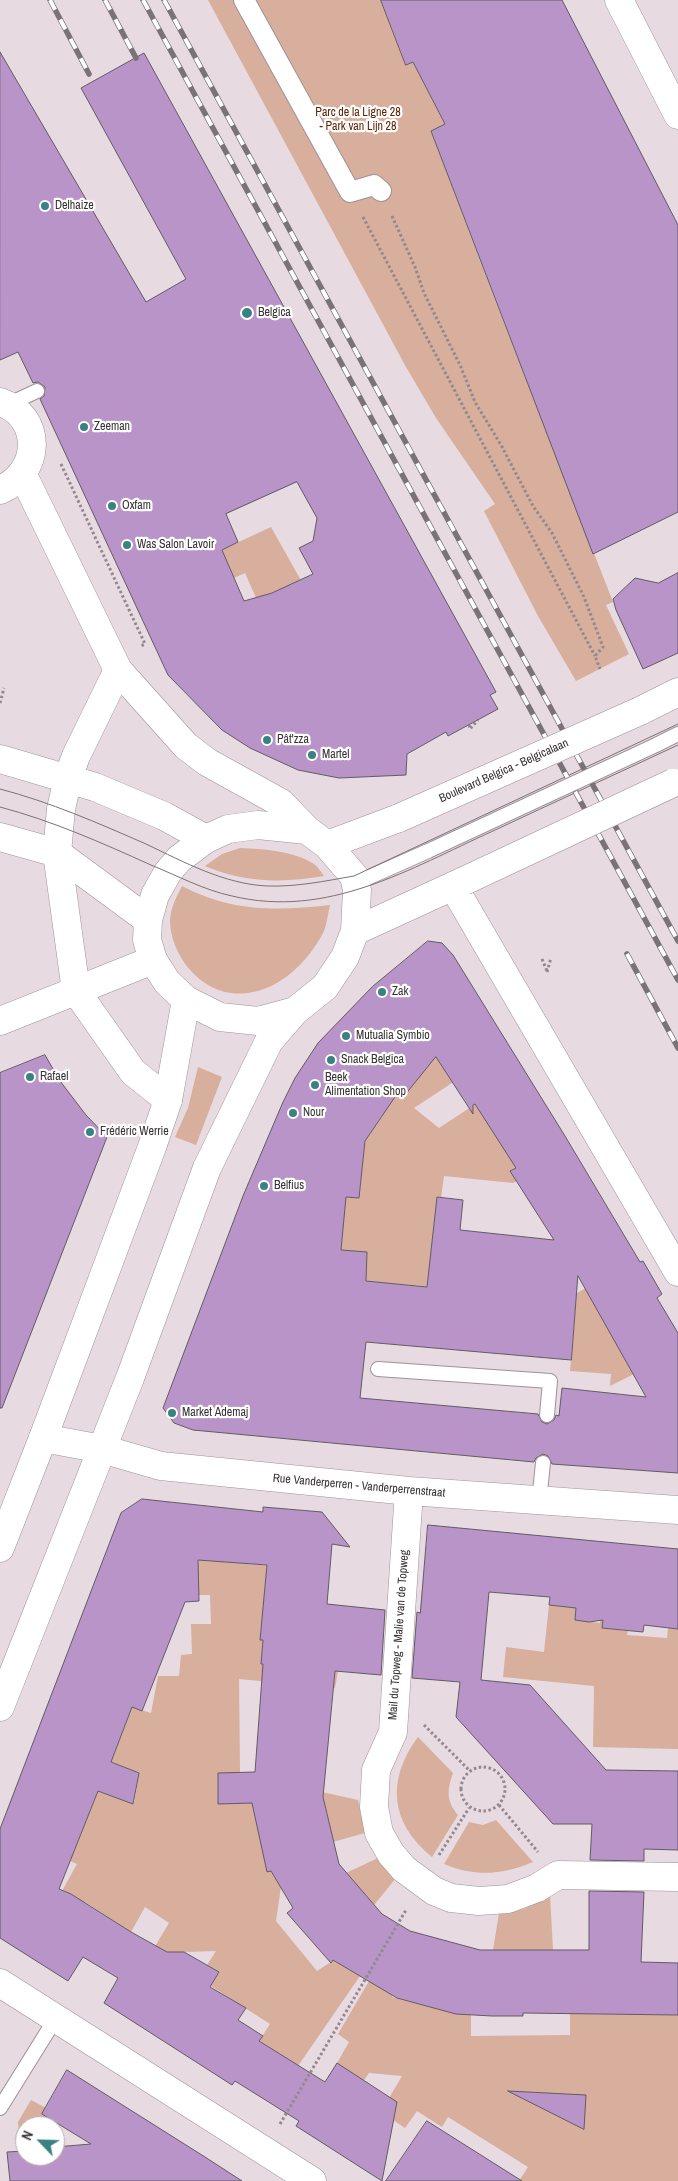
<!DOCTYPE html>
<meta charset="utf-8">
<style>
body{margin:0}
#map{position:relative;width:678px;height:2181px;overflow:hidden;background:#e7dae1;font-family:"Archivo Narrow",sans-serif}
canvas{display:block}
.north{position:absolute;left:15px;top:2116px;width:50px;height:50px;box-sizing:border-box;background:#fff;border:1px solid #afadae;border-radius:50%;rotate:294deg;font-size:14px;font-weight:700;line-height:20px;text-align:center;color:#373234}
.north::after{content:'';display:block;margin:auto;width:18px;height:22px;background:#398183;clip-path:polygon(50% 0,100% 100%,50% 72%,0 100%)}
</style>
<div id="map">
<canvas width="678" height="2181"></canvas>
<div class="north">N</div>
</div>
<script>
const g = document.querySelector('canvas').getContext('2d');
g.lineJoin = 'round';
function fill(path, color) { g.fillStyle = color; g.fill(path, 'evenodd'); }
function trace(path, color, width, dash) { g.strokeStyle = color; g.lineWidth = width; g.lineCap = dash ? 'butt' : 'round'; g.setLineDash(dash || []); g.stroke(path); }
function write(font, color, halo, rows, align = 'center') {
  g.font = font + ' "Archivo Narrow",sans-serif'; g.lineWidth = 4.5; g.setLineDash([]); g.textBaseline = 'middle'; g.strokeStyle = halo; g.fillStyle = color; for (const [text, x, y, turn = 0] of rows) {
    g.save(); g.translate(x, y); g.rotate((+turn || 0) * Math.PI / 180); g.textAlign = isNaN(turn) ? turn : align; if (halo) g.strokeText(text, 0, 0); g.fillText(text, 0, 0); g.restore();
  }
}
fill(new Path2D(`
 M208 0H381L406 65 413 62 445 124 431 131 495 300 613 602 606 605 629 654 576 681 538 616 484 511 495 504 436 418 406 367Z
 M271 527 303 584 272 593 257 600 245 573 214 587 202 559Z
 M240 848C264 849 294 851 314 864 318 867 321 872 324 876 284 883 243 883 205 866L222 854Z
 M182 886C232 912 276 911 330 905 328 913 327 923 324 931 307 965 272 998 231 993 198 989 171 954 170 922 170 909 176 898 182 886Z
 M395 1034 467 1073 414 1108 439 1128 480 1101 529 1159 511 1171 517 1181 513 1183 444 1176 441 1198 437 1197 431 1253 563 1272 577 1293 609 1275 634 1374 610 1386 611 1374 570 1371 576 1300 366 1281 367 1252 324 1249 346 1197 359 1198 366 1133 369 1135 383 1115 374 1109 385 1084 402 1098 413 1084 390 1065Z
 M198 1067 222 1077 196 1145 175 1137 188 1108Z
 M200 1547 249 1552 248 1564 272 1566 271 1576H266L264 1594 268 1595 262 1619 260 1639 263 1640 261 1664 338 1671 335 1688 239 1679 240 1772 259 1775 271 1871 281 1887 276 1921 317 1971 334 1960 360 1976 298 2066 259 2041 270 2024 211 1986 219 1972 207 1965 216 1951 151 1953 169 1923 145 1907 131 1932 85 1902 81 1908 62 1891 77 1864 70 1861 98 1791 134 1804 139 1773 111 1762 124 1727 129 1706 151 1713 158 1676H179L181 1655 192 1654 191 1624H211L210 1595H190L198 1565Z
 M549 1605 576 1608 575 1620 600 1623V1620H603L602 1628 628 1631 627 1635 667 1638 668 1628 678 1629V1749L593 1747 594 1686 503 1677 506 1647 544 1652Z
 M418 1737 453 1773C447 1790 446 1801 458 1815L432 1857C390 1823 386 1780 418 1737Z
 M322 1792 358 1800 365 1833 333 1842Z
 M496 1820 533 1862C502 1875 475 1877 444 1864L469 1822 483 1825Z
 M378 1858 396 1878 374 1905 346 1873Z
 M550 1895 553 1950H493L499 1913 524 1909Z
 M589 1966V2014L678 2015V2181H519L528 2167 448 2117 442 2127 417 2111 405 2128 381 2112 402 2076 369 2073 355 2093 337 2063 349 2042 338 2034 369 1981 393 1995 392 1997 454 2013 471 2014V2036L570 2035V2013Z
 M31 2100 46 2108 54 2121 52 2124 54 2126H25V2154L20 2151 18 2122Z`), '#d8ae9d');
const building = new Path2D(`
 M381 0H562L678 225V512L593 554 431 131 445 124 413 62 406 65Z
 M0 52 146 302 186 279 81 88 144 53 496 692 490 695 498 709 448 736 446 732 407 754 406 775 339 778 298 770 250 748 222 730 168 675 40 399 44 396 45 387 38 382 33 383 18 352 0 360ZM297 482 317 518 313 541 299 548 313 574 272 593 244 601 222 550 238 542 226 514Z
 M678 573V653L643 669 616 610 613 599 635 578 658 583Z
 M428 941 442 943 453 955 565 1136 640 1262 643 1261 662 1294 657 1298 678 1333V1473L552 1464 548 1456 543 1454 536 1458 534 1462 193 1430 174 1423 163 1408 243 1196 283 1102 295 1078 318 1043 372 987ZM436 1057 473 1114V1105L475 1104 516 1168 510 1171 554 1240 460 1230 463 1200 437 1197 427 1287 366 1281 367 1252 341 1250 346 1197 359 1198 365 1141 397 1094 402 1098ZM578 1276 646 1397 562 1388 559 1416 556 1415 554 1420 547 1424 542 1422 538 1414 360 1398 366 1342 571 1360Z
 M45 1055 60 1081 86 1115 107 1137 2 1408H0V1073Z
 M142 1499 263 1512V1507L322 1512 350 1547 332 1544 327 1604 385 1610 381 1675 335 1671 323 1797 339 1864 382 1914 410 1931 480 1950H589V1891L644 1892 641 1962 678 1963V2015L523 2013V2016H492L456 2014 397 1998 333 1960 331 1963 287 1913 293 1908 271 1871 267 1872 252 1803 218 1804V1773L255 1772 263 1664H261L263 1640H260L267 1565 198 1560 199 1601 185 1602 142 1711 132 1707 111 1762 139 1773 133 1804 98 1791 59 1889 71 1894 131 1932 167 1952H184L219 1972 210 1987 246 2008 238 2020 263 2036 259 2041 325 2082 337 2063 397 2102 382 2181 296 2126 299 2121 235 2081 232 2085 104 2003 118 1978 83 1957 68 1981 0 1938V1829L121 1513Z
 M428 1525 678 1549V1629L644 1625 643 1632 602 1628 603 1620 589 1622 575 1620 576 1608 549 1605 550 1597 489 1592 481 1680 530 1685 606 1770 678 1771V1850L644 1849V1861L590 1860 592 1824H553L456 1717 460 1682 412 1678 417 1612 420 1613Z
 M67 2070 205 2157 242 2181H10L7 2152 25 2151V2156H55V2147L91 2144 42 2114Z
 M508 2091 586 2095 584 2129Z
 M427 2121 522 2181H386Z`);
fill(building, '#b994c9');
trace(building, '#615b64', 1);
const service = new Path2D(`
 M7 405 37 391
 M656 745 678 734
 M356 883 428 851
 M378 1369 550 1381 547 1415
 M539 1501 543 1463
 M0 2108 56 2018`);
const pedestrian = new Path2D(`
 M244 0 350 192 374 185 381 191`);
const minor = new Path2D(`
 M619 0 678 115
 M0 402C44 417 41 473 0 490
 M23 475 118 670 186 746 207 762 281 803 307 830
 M118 670 76 756 68 778 61 809 57 853 76 991 133 1072 168 1100
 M453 886 678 1272
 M0 1021 153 960
 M43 1438 102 1449 161 1466 409 1491 678 1510
 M409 1491 393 1732 376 1770 374 1807 379 1833 391 1854 404 1869 434 1891 451 1898 479 1901 508 1899 537 1888 558 1875 678 1877
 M0 1983 312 2181`);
const tertiary = new Path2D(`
 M640 711 678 692
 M0 759 95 787 164 816 206 839
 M0 837 57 853 148 920
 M327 845 399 818
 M355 931 464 881
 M0 1548 43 1438 152 1147 168 1100 186 1000
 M0 1707 130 1378 207 1168 269 1041 295 1011 325 987 345 957 355 931 357 890 354 876 327 845 307 830 258 825 228 829 206 839 179 859 168 872 155 895 148 920 147 940 153 960 167 982 186 1000 220 1017 258 1021 295 1011`);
trace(service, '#9e9298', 16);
trace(pedestrian, '#9e9298', 22);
trace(minor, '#9e9298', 29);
trace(tertiary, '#9e9298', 29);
trace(new Path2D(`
 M392 216 415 267 424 293 460 365 475 402 501 445 533 506 552 533 584 597 603 647 595 656 600 669
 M363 217 595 656
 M61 464 145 644 141 646
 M0 703 4 688
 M469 725 470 729 478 720
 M542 959 547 971
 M547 972 551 958
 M424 1725 470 1771
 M461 1789a22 22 0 1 1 44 0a22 22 0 1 1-44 0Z
 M499 1805 538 1852
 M439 1855 469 1808
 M280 2124 406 1910`), '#92888d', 3, [2.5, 2.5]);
trace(service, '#fff', 14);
trace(pedestrian, '#fff', 20);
trace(minor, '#fff', 28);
trace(tertiary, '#fff', 28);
trace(new Path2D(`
 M0 789C50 802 98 823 146 844 184 862 224 884 267 886 297 887 325 881 354 876L678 724
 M0 807C53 821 102 843 151 865 178 876 204 890 232 896 328 919 409 869 493 831 555 802 616 774 678 745`), '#7a7276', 1);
const rail = new Path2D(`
 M50 0 89 74
 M105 0 136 58
 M143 0 678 980
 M164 0 678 941
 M627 954 678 1048`);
trace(rail, '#7a7276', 5.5);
trace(rail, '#fff', 4, [11]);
const serviceBridge = new Path2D(`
 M428 851 656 745`);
const tertiaryBridge = new Path2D(`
 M399 818 640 711
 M464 881 673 783`);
trace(serviceBridge, '#9e9298', 16, []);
trace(tertiaryBridge, '#9e9298', 29, []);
trace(serviceBridge, '#fff', 14);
trace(tertiaryBridge, '#fff', 28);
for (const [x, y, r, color] of [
 [45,206,5,"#398183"],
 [247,313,6,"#398183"],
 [84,427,5,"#398183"],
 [112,506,5,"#398183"],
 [127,545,5,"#398183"],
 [267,740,5,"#398183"],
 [312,755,5,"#398183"],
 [382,992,5,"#398183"],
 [346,1036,5,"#398183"],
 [331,1060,5,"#398183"],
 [30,1077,5,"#398183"],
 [315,1085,5,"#398183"],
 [293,1113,5,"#398183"],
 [90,1132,5,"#398183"],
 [264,1186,5,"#398183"],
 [172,1413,5,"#398183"]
]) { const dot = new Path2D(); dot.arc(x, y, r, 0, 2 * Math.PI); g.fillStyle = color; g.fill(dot); trace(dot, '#fff', 2); }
write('12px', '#5c2305', '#fff', [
 ["Parc de la Ligne 28",358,113],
 ["- Park van Lijn 28",358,127]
]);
write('12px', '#373234', '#fff', [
 ["Delhaize",55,206],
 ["Belgica",258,313],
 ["Zeeman",94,427],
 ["Oxfam",122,506],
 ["Was Salon Lavoir",137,545],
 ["Pât'zza",277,740],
 ["Martel",322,755],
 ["Zak",392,992],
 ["Mutualia Symbio",356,1036],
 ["Snack Belgica",341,1060],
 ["Rafael",40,1077],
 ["Beek",325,1078],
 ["Alimentation Shop",325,1092],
 ["Nour",303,1113],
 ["Frédéric Werrie",100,1132],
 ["Belfius",274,1186],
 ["Market Ademaj",182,1413]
], 'left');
write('12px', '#373234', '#fff', [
 ["Boulevard Belgica - Belgicalaan",504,771,-24],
 ["Rue Vanderperren - Vanderperrenstraat",359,1486,5],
 ["Mail du Topweg - Malie van de Topweg",399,1635,-86]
]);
</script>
